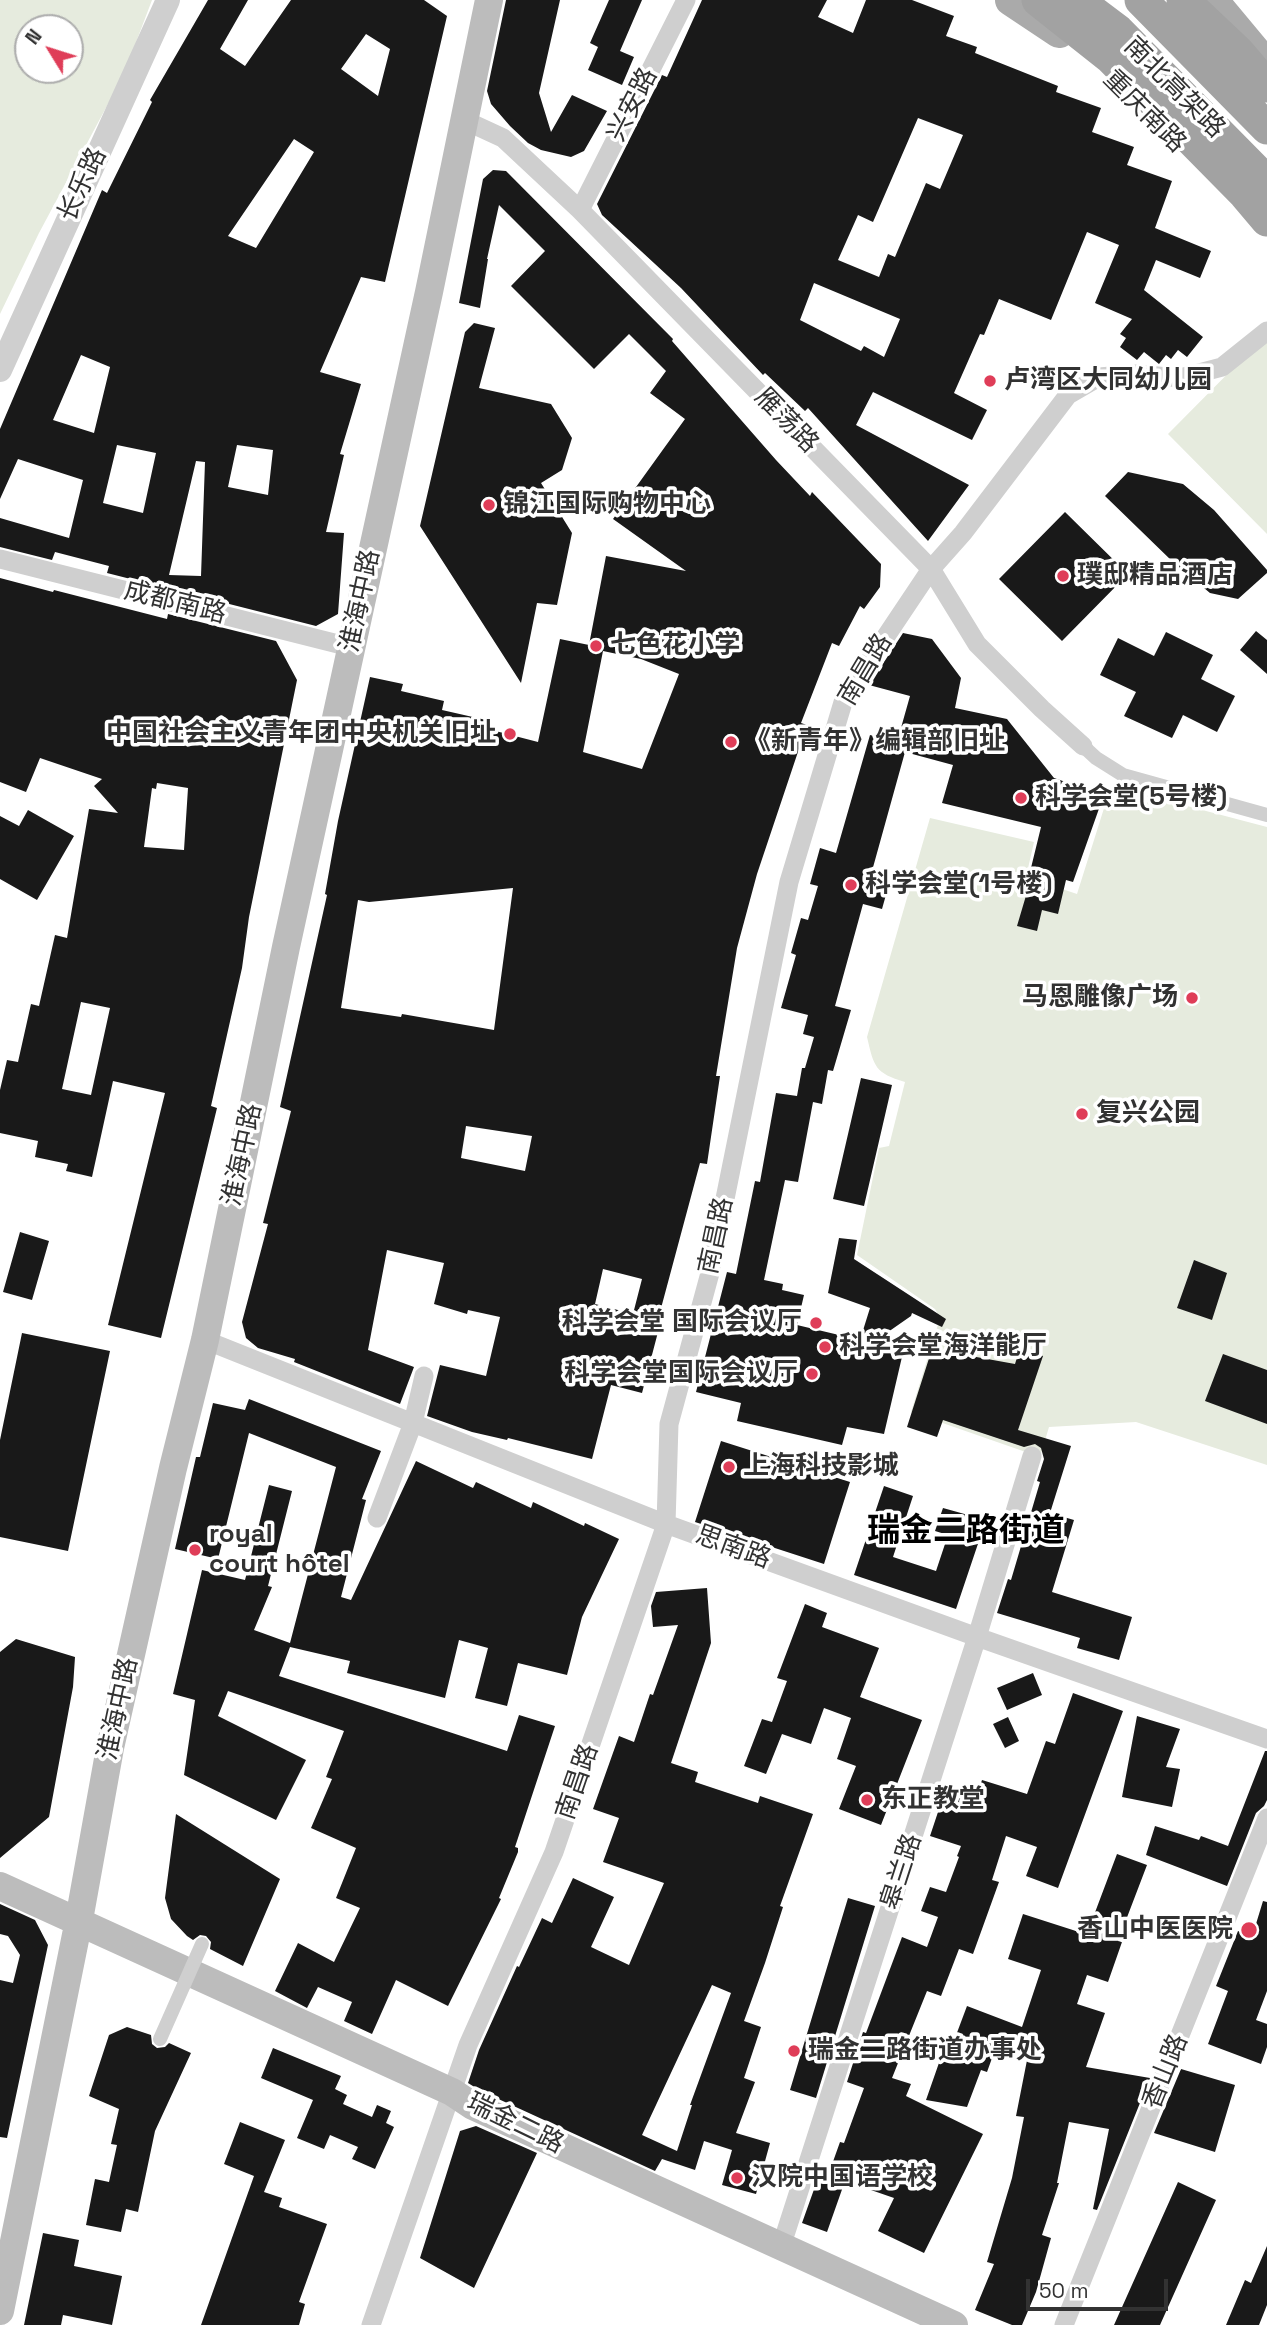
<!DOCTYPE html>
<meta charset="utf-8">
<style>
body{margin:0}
#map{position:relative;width:1267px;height:2325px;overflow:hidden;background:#fff;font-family:"Space Grotesk",sans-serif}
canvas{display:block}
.north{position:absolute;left:14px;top:14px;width:70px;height:70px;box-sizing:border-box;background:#fff;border:2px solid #adadad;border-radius:50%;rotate:308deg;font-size:19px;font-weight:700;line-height:28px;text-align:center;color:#323232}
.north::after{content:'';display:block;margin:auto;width:24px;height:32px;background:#df3d58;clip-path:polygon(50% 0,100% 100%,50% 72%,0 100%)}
.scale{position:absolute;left:1026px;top:2279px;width:142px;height:32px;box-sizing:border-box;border:4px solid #323232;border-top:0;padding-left:9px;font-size:21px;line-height:24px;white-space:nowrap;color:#323232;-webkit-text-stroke:5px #fff;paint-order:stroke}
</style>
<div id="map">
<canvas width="1267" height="2325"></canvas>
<div class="north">N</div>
<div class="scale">50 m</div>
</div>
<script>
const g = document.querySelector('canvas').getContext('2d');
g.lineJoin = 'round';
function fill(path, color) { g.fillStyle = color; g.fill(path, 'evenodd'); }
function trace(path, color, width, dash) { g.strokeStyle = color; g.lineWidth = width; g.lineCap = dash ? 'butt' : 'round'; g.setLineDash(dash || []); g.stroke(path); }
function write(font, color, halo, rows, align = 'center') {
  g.font = font + ' "Space Grotesk","Noto Sans SC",sans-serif'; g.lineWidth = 7; g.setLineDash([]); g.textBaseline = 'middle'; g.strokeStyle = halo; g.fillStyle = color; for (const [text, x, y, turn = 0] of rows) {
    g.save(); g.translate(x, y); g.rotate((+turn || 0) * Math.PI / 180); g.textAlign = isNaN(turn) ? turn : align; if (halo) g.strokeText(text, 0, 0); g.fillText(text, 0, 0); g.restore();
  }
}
fill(new Path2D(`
 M0 0H152L124 74 39 233 0 314ZM28 28H70V70H28Z
 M1267 334V534L1168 434Z
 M1111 786 1267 827V1465L1136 1422 1049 1427 1040 1457 911 1412 940 1318 935 1309 857 1255 879 1148 889 1146 905 1082C875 1073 874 1067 867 1037L930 818 1034 842 1026 877 1077 894Z`), '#e6ebde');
fill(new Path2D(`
 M208 0H248L220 49 245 66 291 0H424L447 16 385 282 361 277 320 372 361 384 340 454 344 455 326 532 344 533 338 614 316 626 107 573 109 566 55 552 52 560 0 547V518L69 538 83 480 18 459 0 499V429L102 190 107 193 152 102 150 100ZM366 34 390 49 378 96 341 69ZM294 139 314 152 256 248 228 236ZM81 355 110 367 94 433 53 420ZM117 445 156 453 143 513 103 503ZM237 445 273 450 268 495 228 487ZM196 461 205 462 201 576 169 575Z
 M506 0H560L539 93 551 132 572 95 607 111 584 151 571 157 541 150 528 143 510 126 491 104 487 91Z
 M609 0H642L620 51 634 57 622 85 588 70 598 47 590 43Z
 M702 0H827L818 17 853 33 866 0H912L954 16 946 36 977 47 975 53 1058 86 1056 92 1101 108 1092 132 1134 147 1127 165 1172 181 1155 228 1211 251 1200 278 1156 260 1144 290 1203 337 1187 357 1178 350 1171 359 1166 355 1159 364 1144 352 1137 360 1120 347 1126 338 1120 334 1132 319 1095 303 1119 245 1087 232 1051 320 999 299 984 335 980 334 954 393 987 410 972 440 873 392 856 425 969 485 928 541 808 408 805 411 765 373 763 375 681 288 602 215 597 204 662 75 667 77ZM918 118 963 135 940 189 926 183 895 257 888 254 879 277 838 260 858 215 873 222ZM814 283 900 319 884 357 864 346 861 351 800 320Z
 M493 170 506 171 673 339 672 341 776 460 810 496 812 492 881 564 880 587 864 609 860 606 839 646 832 643 801 723 807 725 757 874 737 948 716 1076H720L707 1164 700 1163 660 1312 663 1313 642 1393 611 1385 592 1459 508 1438 507 1440 472 1432 427 1416 440 1365 486 1376 500 1317 468 1310 467 1314 434 1304 444 1263 387 1250 368 1350 414 1367 400 1404 294 1362 295 1359 258 1348 246 1338 242 1322 268 1224 263 1223 291 1111 280 1107 327 895 325 894 338 821 370 677 403 684 401 691 444 701 442 710 486 720 484 728 538 742 560 639 589 645 606 556 686 571 613 519 685 419 650 393 666 371 629 334 594 369 511 286 545 251 499 205 487 259H488L480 308 459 303 483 179ZM603 651 641 659 679 674 642 769 583 752ZM513 888 494 1030 402 1014 401 1017 341 1008 358 900 369 902ZM466 1126 532 1136 525 1171 461 1158ZM603 1269 642 1279 633 1314 595 1304Z
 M474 323 495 328 479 388 551 404 572 438 562 470 541 483 572 533 557 605 537 603 521 683 420 526 465 332Z
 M1128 472 1183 484 1214 510 1267 570V573L1238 599 1210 593 1174 563 1105 496Z
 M1065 512 1128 574 1062 641 999 579Z
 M0 578 53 592 54 590 167 619 168 614 276 641 297 680 249 917 242 968 211 1106 217 1108 161 1338 108 1325 165 1093 113 1081 92 1177 66 1171 68 1164 35 1157 38 1141 0 1133V1090L7 1060 18 1062 31 1004 39 1006 55 935 67 938 89 809 118 813 94 786 102 779 40 758 26 792 0 782ZM157 783 188 788 184 850 144 847 152 788 156 789ZM81 1002 110 1008 91 1095 62 1089Z
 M1256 631 1267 640V674L1240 650Z
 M1166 632 1213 655 1201 679 1235 696 1217 732 1183 715 1172 738 1124 716 1136 692 1100 675 1118 638 1154 656Z
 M903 633 932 639 961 678 955 708 1007 719 1054 778 1101 794 1098 802 1101 803 1073 882 1066 880 1058 914 1042 910 1037 931 1017 926 1033 872H1030L1041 827 942 803 953 765 905 752 872 871 891 877 882 909 863 904 835 1006 851 1010 833 1071 828 1070 822 1104 813 1102 798 1182 785 1180 764 1280 783 1284 782 1290 804 1295 797 1325 860 1340 870 1308 828 1293 839 1238 857 1240 854 1259 946 1319 942 1327 912 1313 911 1316 878 1339 905 1344 884 1434 847 1427 842 1445 737 1421 741 1403 696 1392 727 1272 736 1274 755 1181 760 1182 776 1093 797 1096 802 1068H805L814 1037 803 1034 808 1015 781 1008 796 955 791 953 801 918 808 920 818 886 810 884 820 848 836 853 870 735 897 742 910 696 869 685Z
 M28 810 74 836 37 900 0 879V816L19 826Z
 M861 1078 892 1085 864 1206 833 1199Z
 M20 1232 49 1241 32 1300 3 1292Z
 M1194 1260 1227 1273 1212 1320 1177 1308Z
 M22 1333 110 1351 68 1551 0 1537V1440Z
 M1020 1348 1043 1356 1018 1430 1071 1446 1050 1513 1074 1520 1052 1592 1132 1617 1119 1660 1077 1648 1080 1638 997 1613 1008 1579 1011 1580 1040 1482 1037 1481 1044 1459 1041 1448 1035 1444 1024 1447 943 1420 937 1437 907 1427 932 1349 1015 1364Z
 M1223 1354 1267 1370V1424L1205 1401Z
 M249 1399 381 1451 362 1499 366 1500 341 1597 351 1600 416 1461 473 1488 476 1482 531 1508 533 1502 584 1526 585 1523 619 1539 582 1617 567 1675 518 1663 507 1706 475 1698 488 1648 459 1640 445 1698 347 1673 350 1661 290 1647 279 1676 507 1751 519 1715 555 1726 515 1847 518 1848V1852L499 1898 501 1899 448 2006 396 1980 372 2034 344 2021 352 2002 318 1987 307 2008 275 1991 298 1943 334 1962 360 1908 336 1898 356 1848 311 1828 332 1779 326 1777 344 1731 228 1691 218 1716 306 1760 276 1820 184 1775 195 1700 173 1694 202 1570 245 1580 269 1485 292 1491 268 1586 272 1587 254 1630 290 1643 336 1467 249 1433 218 1559 175 1549 196 1457H200L213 1403 245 1410Z
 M721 1441 850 1482 824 1564 695 1522Z
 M884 1486 913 1496 893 1557 936 1571 948 1535 935 1531 943 1508 986 1520 956 1609 854 1575Z
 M707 1588 711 1643 671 1763 698 1772 695 1782 758 1803 760 1796 813 1814 780 1906 783 1907 765 1963 744 2021 761 2027 744 2078 755 2082 736 2133 770 2143 756 2194 722 2185 732 2150 704 2141 695 2170 662 2159 655 2171 481 2091 468 2083 479 2050 517 1966 519 1967 542 1918 552 1923 573 1878 614 1897 591 1947 629 1965 664 1883 603 1862 619 1818 593 1809 619 1736 634 1742 650 1694 653 1695 678 1625 653 1627 651 1606 656 1592ZM712 1985 731 1993 690 2105H692L677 2151 642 2135Z
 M805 1604 827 1613 822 1627 879 1648 860 1697 922 1720 881 1825 839 1809 856 1766 837 1759 851 1718 824 1708 811 1744 782 1734 766 1774 744 1766 762 1719 772 1722 787 1681 777 1678Z
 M16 1639 75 1657 73 1687 49 1817 0 1858V1652Z
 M1033 1673 1042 1695 1007 1710 997 1688Z
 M1073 1693 1123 1711 1058 1888 1026 1876 1037 1847 1006 1836 992 1880 999 1882 973 1954 959 1949 941 1996 927 1991 892 2078 911 2084 906 2096 983 2134 924 2253 878 2231 894 2198 845 2181 827 2232 802 2223 817 2181 825 2184 840 2142 844 2143 864 2088 847 2082 863 2032 866 2033 902 1937 927 1947 938 1917 921 1911 930 1887 946 1892 959 1857 957 1856 961 1846 930 1836 947 1785 977 1795 982 1780 1027 1794 1046 1741 1055 1744Z
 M1137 1716 1180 1729 1166 1767 1180 1769 1172 1807 1122 1797Z
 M1008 1717 1019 1741 1005 1748 993 1724Z
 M1265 1751H1267V1800L1264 1806 1256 1813 1227 1886 1146 1855 1155 1826 1199 1840 1201 1836 1228 1846Z
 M176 1814 280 1879 243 1966 210 1949 211 1942 206 1936 200 1935 193 1940 187 1936 171 1919 165 1898Z
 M1117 1854 1147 1865 1118 1941 1122 1942 1108 1982 1087 1975 1077 2004 1105 2013 1086 2067 1150 2078 1097 2210 1093 2209 1109 2129 1069 2122 1057 2183H1059L1042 2235 1051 2238 1036 2292 1022 2325H1012L975 2310 994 2264 987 2262 1012 2178 1024 2117 1016 2116 1030 2045 1000 2036 987 2072 981 2070 967 2107 926 2100 940 2060 946 2062 967 2006 1022 2027 1041 1970 1008 1959 1023 1914 1079 1932 1080 1929 1088 1931Z
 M848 1898 875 1906 816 2098 790 2090Z
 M1263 1901 1267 1902V1991L1256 2020 1267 2024V2047L1261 2064 1208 2044 1228 1991 1216 1986 1238 1931 1252 1937Z
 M0 1904 35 1920 48 1945 7 2138 0 2137V1980L13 1983 20 1955 8 1936 0 1934Z
 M127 2027 151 2035 152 2044 157 2048 165 2047 169 2043 191 2053 155 2131 138 2212 126 2209 121 2232 86 2225 95 2179 109 2182 117 2145 111 2144 119 2109 89 2096 109 2035Z
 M273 2048 341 2076 335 2089 347 2095 343 2104 372 2117 377 2105 391 2111 386 2123 394 2127 375 2169 352 2159 358 2147 330 2135 324 2149 297 2138 313 2100 261 2078Z
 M1181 2069 1235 2085 1215 2152 1154 2133Z
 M240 2122 285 2140 264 2192 282 2198 279 2207 327 2224 299 2302 305 2304 299 2325H201L254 2176 224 2164Z
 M476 2126 537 2153 474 2288 420 2258 460 2131Z
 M1178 2182 1216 2200 1160 2325H1114Z
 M43 2233 79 2240 74 2266 122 2276 112 2325 63 2315 61 2325H24Z
 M1267 2246V2305L1259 2325H1226L1245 2280 1251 2283Z`), '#191919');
trace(new Path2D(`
 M1083 746 1096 758 1123 775 1267 815`), '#cfcfcf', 14);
trace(new Path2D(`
 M464 120 503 138 580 210 931 569 977 644 1042 709 1083 746
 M580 210 686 0
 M0 559 350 647
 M205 1340 666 1524 977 1637 1267 1739
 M377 1518 413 1423 424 1376
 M781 2247 977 1637 1032 1456
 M371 2325 468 2045 554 1852 666 1524 669 1424 710 1273 789 882 844 699 931 569 963 533 1068 395 1099 377 1135 374 1180 378 1222 367 1267 331
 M1064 2325 1267 1818`), '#cfcfcf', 19);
trace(new Path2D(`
 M0 370 168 0`), '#cfcfcf', 24);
trace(new Path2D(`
 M0 1886 452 2092 473 2106 954 2325
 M0 2311 79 1920 110 1748 173 1468 205 1340 286 947 429 292 489 0`), '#bcbcbc', 28);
trace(new Path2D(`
 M1011 0 1059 32
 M1212 0 1257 54`), '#aaa', 32);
trace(new Path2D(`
 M1038 0 1110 57 1245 194 1267 220
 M1077 0 1118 31 1267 182
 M1141 0 1267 128
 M1183 0 1238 52 1267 86`), '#a2a2a2', 33);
trace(new Path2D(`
 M160 2039 202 1944`), '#cfcfcf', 14);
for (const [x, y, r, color] of [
 [990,381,7,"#df3d58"],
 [489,505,7,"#df3d58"],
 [1063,576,7,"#df3d58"],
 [596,646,7,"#df3d58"],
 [510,734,7,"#df3d58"],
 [731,742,7,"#df3d58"],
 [1021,798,7,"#df3d58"],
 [851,885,7,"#df3d58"],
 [1192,998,7,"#df3d58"],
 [1082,1114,7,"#df3d58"],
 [816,1323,7,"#df3d58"],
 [825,1347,7,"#df3d58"],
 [812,1374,7,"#df3d58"],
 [729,1467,7,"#df3d58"],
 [195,1550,7,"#df3d58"],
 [867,1800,7,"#df3d58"],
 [1249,1930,9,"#df3d58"],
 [794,2051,7,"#df3d58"],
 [737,2178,7,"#df3d58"]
]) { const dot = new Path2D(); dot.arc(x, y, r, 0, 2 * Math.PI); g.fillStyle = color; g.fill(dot); trace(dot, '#fff', 2.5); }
write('26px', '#323232', '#fff', [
 ["南北高架路",1174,88,45],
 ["兴安路",633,105,-63],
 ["重庆南路",1144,112,45],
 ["长乐路",83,185,-65],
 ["雁荡路",786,421,46],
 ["淮海中路",361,601,-78],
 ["成都南路",175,603,14],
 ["南昌路",866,670,-59],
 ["淮海中路",243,1155,-78],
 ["南昌路",717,1236,-78],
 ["思南路",733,1548,20],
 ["淮海中路",119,1709,-78],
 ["南昌路",578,1782,-71],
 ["皋兰路",902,1872,-72],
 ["香山路",1166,2072,-68],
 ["瑞金二路",515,2124,26]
]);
write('bold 26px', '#323232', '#fff', [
 ["卢湾区大同幼儿园",1004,381],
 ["锦江国际购物中心",503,505],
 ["璞邸精品酒店",1077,576],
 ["七色花小学",610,646],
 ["中国社会主义青年团中央机关旧址",496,734,"right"],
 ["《新青年》编辑部旧址",745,742],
 ["科学会堂(5号楼)",1035,798],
 ["科学会堂(1号楼)",865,885],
 ["马恩雕像广场",1178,998,"right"],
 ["复兴公园",1096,1114],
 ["科学会堂 国际会议厅",802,1323,"right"],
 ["科学会堂海洋能厅",839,1347],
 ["科学会堂国际会议厅",798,1374,"right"],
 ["上海科技影城",743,1467],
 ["royal",209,1535],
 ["court hôtel",209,1565],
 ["东正教堂",881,1800],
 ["香山中医医院",1233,1930,"right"],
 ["瑞金二路街道办事处",808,2051],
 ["汉院中国语学校",751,2178]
], 'left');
write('bold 33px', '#000', '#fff', [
 ["瑞金二路街道",966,1532]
]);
</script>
